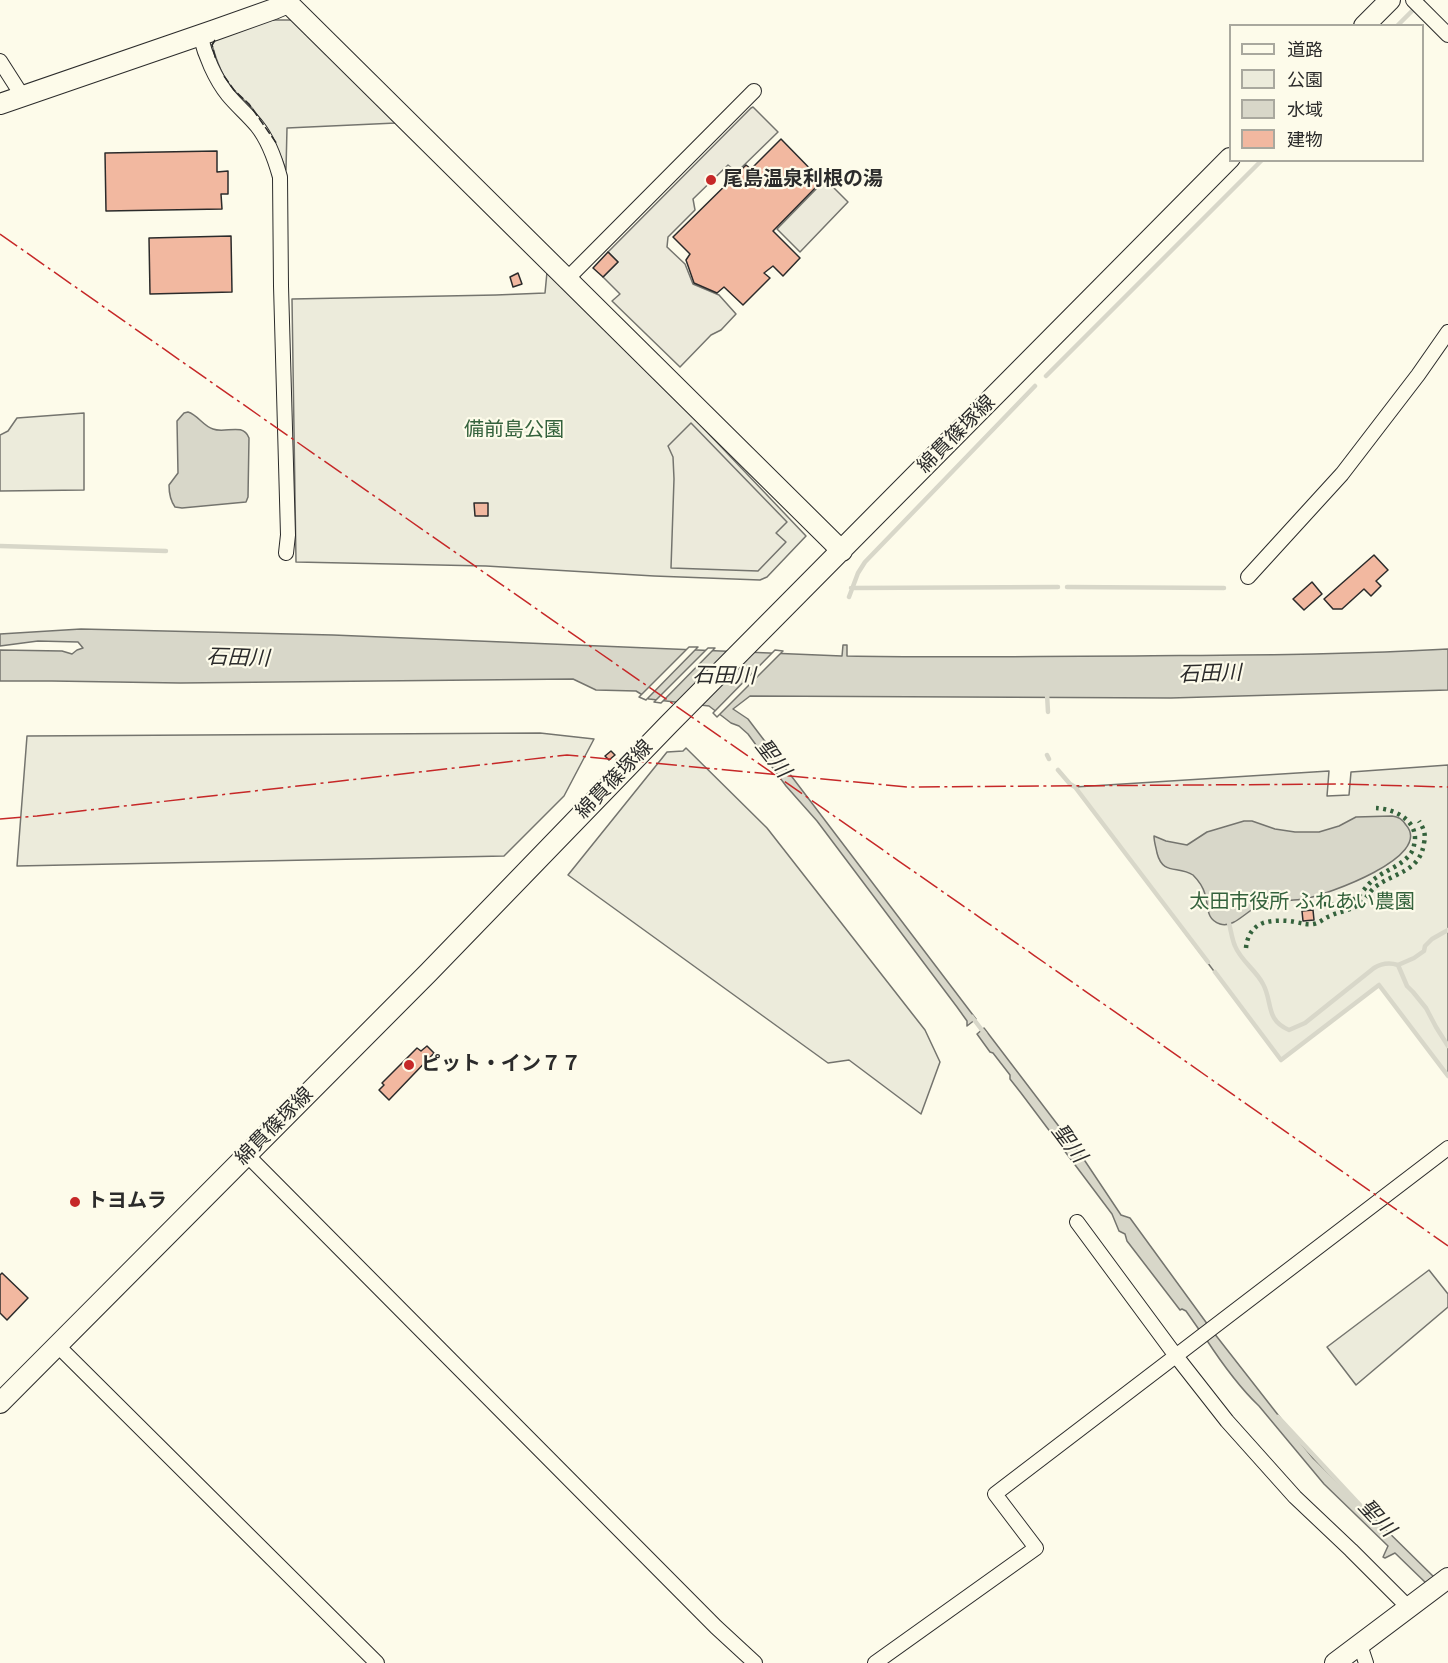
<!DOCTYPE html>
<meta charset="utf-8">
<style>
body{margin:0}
#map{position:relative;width:1448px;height:1663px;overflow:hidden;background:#fdfbea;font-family:Poppins,"Noto Sans JP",sans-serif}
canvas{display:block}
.legend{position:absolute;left:1229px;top:24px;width:195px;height:138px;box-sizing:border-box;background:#fdfbea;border:2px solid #a9a89e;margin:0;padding:8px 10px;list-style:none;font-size:18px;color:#2b2b2b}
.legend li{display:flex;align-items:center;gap:12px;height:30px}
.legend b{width:30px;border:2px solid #a9a89e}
</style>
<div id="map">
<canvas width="1448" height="1663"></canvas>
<ul class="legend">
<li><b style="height:8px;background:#fdfbea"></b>道路</li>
<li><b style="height:16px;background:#ecebdb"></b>公園</li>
<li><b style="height:16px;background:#d8d7c9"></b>水域</li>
<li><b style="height:16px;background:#f2b8a0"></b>建物</li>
</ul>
</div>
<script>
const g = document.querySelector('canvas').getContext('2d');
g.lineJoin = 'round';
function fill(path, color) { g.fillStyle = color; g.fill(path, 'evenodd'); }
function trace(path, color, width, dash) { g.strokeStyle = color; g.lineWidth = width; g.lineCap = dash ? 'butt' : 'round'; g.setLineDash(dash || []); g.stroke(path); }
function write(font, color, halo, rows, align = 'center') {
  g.font = font + ' Poppins,"Noto Sans JP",sans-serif'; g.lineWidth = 4.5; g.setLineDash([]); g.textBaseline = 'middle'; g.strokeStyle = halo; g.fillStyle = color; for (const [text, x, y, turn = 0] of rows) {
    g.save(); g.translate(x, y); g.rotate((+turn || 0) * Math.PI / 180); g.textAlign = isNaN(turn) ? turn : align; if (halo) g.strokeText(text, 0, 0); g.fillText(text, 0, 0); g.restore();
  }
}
const green = new Path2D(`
 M271 20H292L396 123 287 128 286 170C277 145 268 129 252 108 247 102 240 97 235 91 223 79 217 62 212 45L217 37Z
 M547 272 670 393 806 536 767 577 760 580 654 576 486 566 296 562 292 299 496 295 545 293Z
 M84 413V490L0 491V435L8 431 17 418Z
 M540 733 594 739 564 796 504 856 17 866 27 736Z
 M686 748 767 828 925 1030 940 1062 921 1114 849 1060 828 1063 568 875 667 752 683 751Z
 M1448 765V1076L1379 985 1281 1060 1075 787 1329 771 1327 796 1349 795 1351 772Z
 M1429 1270 1448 1294V1307L1356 1385 1327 1347Z`);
fill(green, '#ecebdb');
trace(green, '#74746e', 1.5);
const parking = new Path2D(`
 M753 107 778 132 737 172 728 165 693 199 695 210 668 237 667 247 685 264 693 284 719 295 736 314 721 330 711 335 680 367 612 301 620 294 603 277 618 262 608 252 751 108Z
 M827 181 848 202 800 252 777 229 823 182 824 183Z
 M691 423 787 522 776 533 786 542 758 571 671 568 674 479 673 457 668 446Z`);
fill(parking, '#eceadb');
trace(parking, '#74746e', 1.5);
const water = new Path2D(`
 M188 412C198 415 203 426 213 429 225 434 243 422 249 438L248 497 246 502 182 508 175 507C170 500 169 494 169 485L178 473 177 421 184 413Z
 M81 629 333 635 842 656 843 645H847V656C943 658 1038 656 1134 656 1239 655 1344 655 1448 649V690L1171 698 750 696 733 709 748 719 976 1019 967 1026V1021L957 1007 817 821 786 786 748 734 739 726 731 723 709 706 649 699 636 691 596 690 573 679 180 683 52 681H0V650L62 651 72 654 77 650 83 648 78 642 38 641 0 646V634Z
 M1392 816C1399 817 1402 819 1406 825 1434 857 1326 895 1304 899 1291 901 1277 900 1263 904 1249 907 1235 929 1220 924 1205 919 1209 906 1205 894 1203 887 1198 880 1193 875 1178 865 1163 876 1157 853 1156 847 1154 842 1154 836L1166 841 1187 845 1207 832 1244 821H1252L1275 829 1295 832H1319L1339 826 1356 817Z
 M984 1028 1083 1158 1121 1215 1130 1218 1208 1325 1200 1331 1186 1311 1182 1309 1180 1310 1127 1241 1125 1234 1119 1231 1112 1214 1021 1093 1010 1079V1075L993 1053 990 1052 977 1034Z
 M1214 1333 1282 1420 1313 1458 1436 1579 1428 1585 1395 1553 1385 1558 1383 1557 1388 1546 1324 1484 1259 1406C1239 1387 1221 1362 1206 1339Z`);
fill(water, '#d8d7c9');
trace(water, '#74746e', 1.5);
const pier = new Path2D(`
 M689 647H698L646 700 639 697Z
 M708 648H715L661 703 654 702Z
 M775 650 783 651 717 717 713 713Z`);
fill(pier, '#fdfbea');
trace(pier, '#74746e', 1.5);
trace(new Path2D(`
 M1397 26 1423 0
 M1046 376 1262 160
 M0 546 166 551
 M1067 587 1224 588
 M851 588 1058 587
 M849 597 858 573 865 562 1035 386
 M1047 694 1048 712
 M1047 755 1049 759
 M1058 770 1070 784 1075 787 1208 962
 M1229 923C1231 931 1232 939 1235 946 1241 961 1256 970 1263 984 1273 1002 1265 1020 1289 1030L1305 1023 1374 968C1382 963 1389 962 1398 965L1407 986 1413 992 1426 1008 1436 1027 1448 1046
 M1398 965 1414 958 1424 951 1425 946 1432 939 1448 930
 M1215 972 1281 1060 1379 985 1448 1076
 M972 1017 985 1034
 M1278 1417 1360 1505`), '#d8d7c9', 4.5);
const building = new Path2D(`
 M781 139 822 181 773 231 800 258 783 276 773 266 764 273 770 278 743 305 724 287 717 293 694 283 686 260 690 254 673 237 746 165 751 169Z
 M217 151V172L228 171V194H221L222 209 106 211 105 153Z
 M231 236 232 292 150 294 149 238Z
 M608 252 618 262 603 277 593 268Z
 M518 273 522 284 513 287 510 277Z
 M474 503H488V516H475Z
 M1374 555 1388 570 1376 581 1381 586 1371 596 1364 589 1342 609H1333L1324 599Z
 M1312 582 1322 594 1304 610 1293 599Z
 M611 751 615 755 609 760 605 756Z
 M1313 910 1314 920 1303 921 1302 911Z
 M427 1046 434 1053 389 1100 379 1090 384 1085 382 1083 417 1048 421 1051Z
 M2 1273 28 1298 7 1320 0 1313V1275Z`);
fill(building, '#f2b8a0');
trace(building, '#2b2b2b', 1.5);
const street = new Path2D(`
 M1413 0 1448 35
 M200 35C205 55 215 79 228 95 237 106 248 115 257 126 269 141 275 159 280 177L281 286 288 535 286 553
 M0 61 23 97
 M567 279 754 91
 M1248 577 1342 474 1418 375 1448 332
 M247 1155 716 1627 755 1663
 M1077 1222 1176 1356 1227 1421 1295 1497 1351 1550 1408 1607
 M57 1345 377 1663
 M1357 1646 1362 1651 1366 1663
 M875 1663 1036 1548 995 1494 1448 1148`);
const secondary = new Path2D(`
 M1364 26 1390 0
 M0 104 215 30 274 9 288 3 842 551
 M0 1403 428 973 669 724 1230 158
 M1335 1663 1448 1578`);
trace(street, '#2b2b2b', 16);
trace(secondary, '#2b2b2b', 22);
trace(street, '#fdfbea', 14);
trace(secondary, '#fdfbea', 20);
trace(new Path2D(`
 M1316 903C1331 905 1344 907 1357 897 1363 892 1367 885 1373 880 1385 870 1402 866 1411 853 1414 849 1414 844 1415 840 1416 819 1394 809 1376 808
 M1246 948C1247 937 1252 927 1263 923 1272 920 1286 920 1295 922 1302 923 1306 925 1313 924 1320 923 1324 918 1330 916 1340 911 1350 911 1360 904 1366 899 1369 892 1375 887 1395 872 1420 872 1424 843 1426 834 1424 829 1419 821`), '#34623c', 4.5, [3, 4.5]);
trace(new Path2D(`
 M215 40 212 45 216 60
 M224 76 234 90 249 104 277 144`), '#2b2b2b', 1.5, [8, 3]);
trace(new Path2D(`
 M0 234C482 573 967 906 1448 1246
 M0 819 37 816 567 755 908 787 1340 784 1448 787`), '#c62828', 1.5, [21, 4.5, 3, 4.5]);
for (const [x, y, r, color] of [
 [711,180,6,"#c62828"],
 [409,1065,6,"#c62828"],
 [75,1202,6,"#c62828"]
]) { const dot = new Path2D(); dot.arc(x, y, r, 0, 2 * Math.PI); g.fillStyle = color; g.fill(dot); trace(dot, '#fdfbea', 2); }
write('bold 20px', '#2b2b2b', '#fdfbea', [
 ["尾島温泉利根の湯",723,180],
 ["ピット・イン７７",421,1065],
 ["トヨムラ",87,1202]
], 'left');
write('20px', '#34623c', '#fdfbea', [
 ["備前島公園",514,431],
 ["太田市役所 ふれあい農園",1302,903]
]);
write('20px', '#2b2b2b', '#fdfbea', [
 ["綿貫篠塚線",957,435,-45],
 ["綿貫篠塚線",615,780,-46],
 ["綿貫篠塚線",275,1127,-45]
]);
write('italic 21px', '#2b2b2b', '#fdfbea', [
 ["石田川",238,659,2],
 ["石田川",1210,675,-2],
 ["石田川",724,677,1],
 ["聖川",772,759,52],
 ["聖川",1068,1144,53],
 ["聖川",1376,1519,47]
]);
</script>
